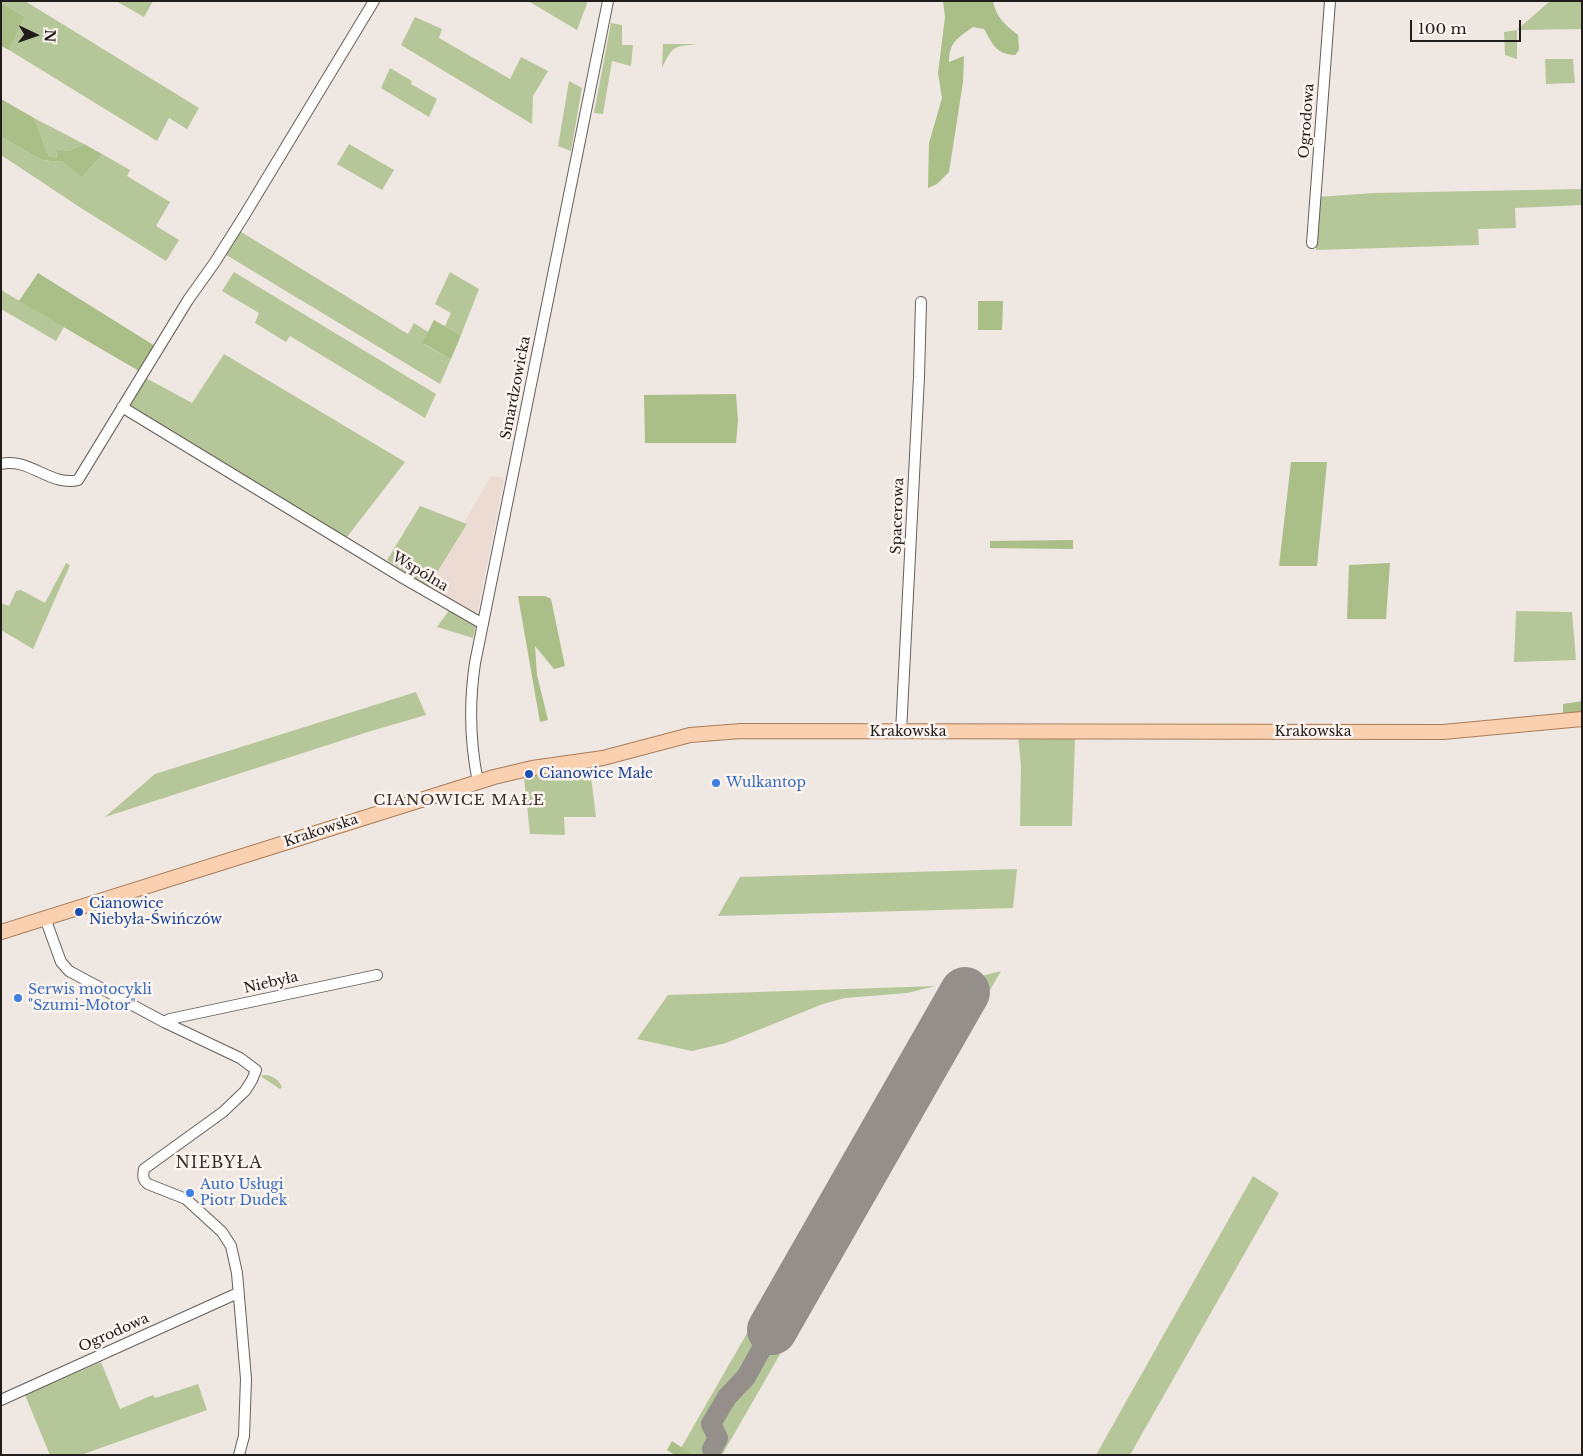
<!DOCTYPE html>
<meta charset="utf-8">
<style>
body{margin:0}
#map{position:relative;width:1583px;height:1456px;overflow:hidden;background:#efe7e1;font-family:"Libre Baskerville",serif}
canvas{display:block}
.frame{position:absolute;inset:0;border:2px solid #201d1b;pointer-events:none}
.north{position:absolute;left:10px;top:10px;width:50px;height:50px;-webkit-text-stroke:4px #fdf4ef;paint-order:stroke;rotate:93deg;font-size:14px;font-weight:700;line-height:20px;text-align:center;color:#201d1b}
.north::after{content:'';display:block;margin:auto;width:18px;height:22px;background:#201d1b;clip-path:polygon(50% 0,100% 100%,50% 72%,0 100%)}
.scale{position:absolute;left:1410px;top:20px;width:111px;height:22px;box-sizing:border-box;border:2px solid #201d1b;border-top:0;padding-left:6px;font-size:15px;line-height:18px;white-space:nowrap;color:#201d1b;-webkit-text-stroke:4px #fdf4ef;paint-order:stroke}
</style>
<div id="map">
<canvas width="1583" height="1456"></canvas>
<div class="frame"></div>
<div class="north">N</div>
<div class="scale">100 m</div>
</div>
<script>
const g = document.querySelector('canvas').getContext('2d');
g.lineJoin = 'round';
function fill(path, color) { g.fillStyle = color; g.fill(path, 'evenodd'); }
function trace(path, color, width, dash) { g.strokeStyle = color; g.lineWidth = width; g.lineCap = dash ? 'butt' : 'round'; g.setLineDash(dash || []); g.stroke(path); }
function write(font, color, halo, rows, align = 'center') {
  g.font = font + ' "Libre Baskerville",serif'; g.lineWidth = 5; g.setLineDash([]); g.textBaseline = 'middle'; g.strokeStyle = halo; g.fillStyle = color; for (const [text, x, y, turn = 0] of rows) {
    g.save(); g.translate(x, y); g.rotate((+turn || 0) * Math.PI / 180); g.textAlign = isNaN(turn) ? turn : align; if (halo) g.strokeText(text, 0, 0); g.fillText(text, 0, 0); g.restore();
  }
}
fill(new Path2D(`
 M491 476 504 478 477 615 428 587 467 525 464 523Z`), '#ebdbd2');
fill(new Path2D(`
 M1 1H25L199 108 187 129 169 118 157 141 9 50 25 17 1 3Z
 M116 1H153L144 17Z
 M528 1H588L577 30Z
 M1550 1H1582V29L1517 30V59L1505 55 1504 32 1517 30Z
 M415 17 442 29 439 38 510 79 521 57 548 71 533 96 532 124 401 45Z
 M611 23 622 25V45H633L631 66 612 61 603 114 594 113Z
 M663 44H698C673 47 673 45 662 68Z
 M1545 59H1573L1575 83 1546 84Z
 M390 68 412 81 411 84 437 99 429 117 381 88Z
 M569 81 582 88 571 151 558 146Z
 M34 118 84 144 69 151 56 149 57 158 49 156Z
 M1 137 42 160 63 162 82 178 102 154 130 170 127 176 170 202 156 226 179 240 166 261 81 208 1 155Z
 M349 144 394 170 382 190 337 164Z
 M1582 189V205L1515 208 1516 228 1478 229 1479 245 1316 250 1317 197 1374 193Z
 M238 230 408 334 414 323 428 332 423 344 451 359 440 384 223 253Z
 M234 272 436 394 425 418 290 336 286 342 255 323 259 313 222 291Z
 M450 272 479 289 461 335 445 326 451 313 435 304Z
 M1 290 64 327 56 341 1 309Z
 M224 354 405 462 347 537 127 407 144 377 192 403Z
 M420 506 467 524 428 587 387 560Z
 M66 563 70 565 33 649 1 630V603L9 606 16 591 21 590 45 603Z
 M450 609 476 624 473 638 437 627Z
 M1516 611 1572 612 1576 660 1514 662Z
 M416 692 426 715 371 731 105 817 155 774Z
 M1018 735 1075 739 1072 826H1020L1021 766Z
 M590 769 596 817H564L565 835 530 834 524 777Z
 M1017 869 1013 908 718 916 740 877Z
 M1001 971 722 1455H693L681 1448 948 984Z
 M936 986 907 993 845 998 823 1004 726 1043 692 1051 637 1039 668 995Z
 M262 1075C271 1075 278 1078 282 1087L280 1089 262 1077Z
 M1253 1176 1279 1193 1130 1455H1096Z
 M101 1362 120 1409 153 1395 155 1398 198 1384 207 1410 81 1455H50L25 1395Z`), '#b5c798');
fill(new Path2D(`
 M943 1H993C996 17 1005 25 1018 35L1019 50 1015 55C995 54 993 44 984 29L973 27C958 38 949 42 949 62L964 56 963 82 949 172 937 184 928 188 929 143 942 98 938 73 945 17Z
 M1 3 25 17 9 50 1 46Z
 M1 99 34 118 49 156 57 158 56 149 69 151 84 144 102 154 82 178 63 162 42 160 1 137Z
 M38 273 155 346 139 371 19 301Z
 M978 301H1003L1002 330H978Z
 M434 320 461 335 451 359 422 343Z
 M736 394 738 420 736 443H645L644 395Z
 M1291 462H1327L1317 566H1279Z
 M1073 540V549L990 548V541Z
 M1390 563 1386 619H1347L1349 565Z
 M518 596H545L551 599 565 666 554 669 535 646 537 675 548 720 540 722Z
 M1582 701V713L1563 715V704Z
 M672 1441 693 1455H675L667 1450Z`), '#aabe88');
trace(new Path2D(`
 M712 1449 718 1438 711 1424 727 1397 746 1377 772 1330`), '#948f8a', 20);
trace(new Path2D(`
 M772 1330 965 992`), '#948f8a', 50);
const minor = new Path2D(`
 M1312 243 1330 1
 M122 407 403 578 483 624
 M1 464C29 457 51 487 78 480L188 300 215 262 244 216 374 1
 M901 732 919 377 921 302
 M478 782C470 743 469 703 475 663L608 1
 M45 918 61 962 69 971 164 1022 240 1058 256 1070 252 1080 245 1091 223 1112 144 1169C143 1176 142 1179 148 1184L186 1199 222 1232 231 1246 237 1273 246 1379 244 1436 239 1455
 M164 1022 170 1019 377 975
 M1 1400 238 1293`);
const major = new Path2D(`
 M1 932 494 777 532 768 603 758 690 735 741 731 1443 732 1582 719`);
trace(minor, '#665f5b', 12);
trace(major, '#aa7d59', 16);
trace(minor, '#fff', 10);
trace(major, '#f9d0b0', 14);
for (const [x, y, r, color] of [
 [529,774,5,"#1a4fb4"],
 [716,783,5,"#3f7fe0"],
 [79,912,5,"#1a4fb4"],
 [18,998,5,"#3f7fe0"],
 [190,1193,5,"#3f7fe0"]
]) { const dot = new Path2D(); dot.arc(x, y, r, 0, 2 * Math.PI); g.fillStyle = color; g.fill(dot); trace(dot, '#fdf4ef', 2); }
write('14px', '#201d1b', '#fdf4ef', [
 ["Ogrodowa",1307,121,-86],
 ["Smardzowicka",516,388,-79],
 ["Spacerowa",898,516,-88],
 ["Wspólna",420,572,31],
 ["Krakowska",908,732],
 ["Krakowska",1313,732],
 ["Krakowska",321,831,-18],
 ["Niebyła",271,983,-13],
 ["Ogrodowa",114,1333,-24]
]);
write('14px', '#164399', '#fdf4ef', [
 ["Cianowice Małe",539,774],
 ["Cianowice",89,904],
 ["Niebyła-Świńczów",89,920]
], 'left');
write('14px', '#366cbe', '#fdf4ef', [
 ["Wulkantop",726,783],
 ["Serwis motocykli",28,990],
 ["\"Szumi-Motor\"",28,1006],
 ["Auto Usługi",200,1185],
 ["Piotr Dudek",200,1201]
], 'left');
g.letterSpacing = '1px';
write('15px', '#37312d', '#fdf4ef', [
 ["CIANOWICE MAŁE",459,801]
]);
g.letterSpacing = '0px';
g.letterSpacing = '1px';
write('16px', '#37312d', '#fdf4ef', [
 ["NIEBYŁA",219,1163]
]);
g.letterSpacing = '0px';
</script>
